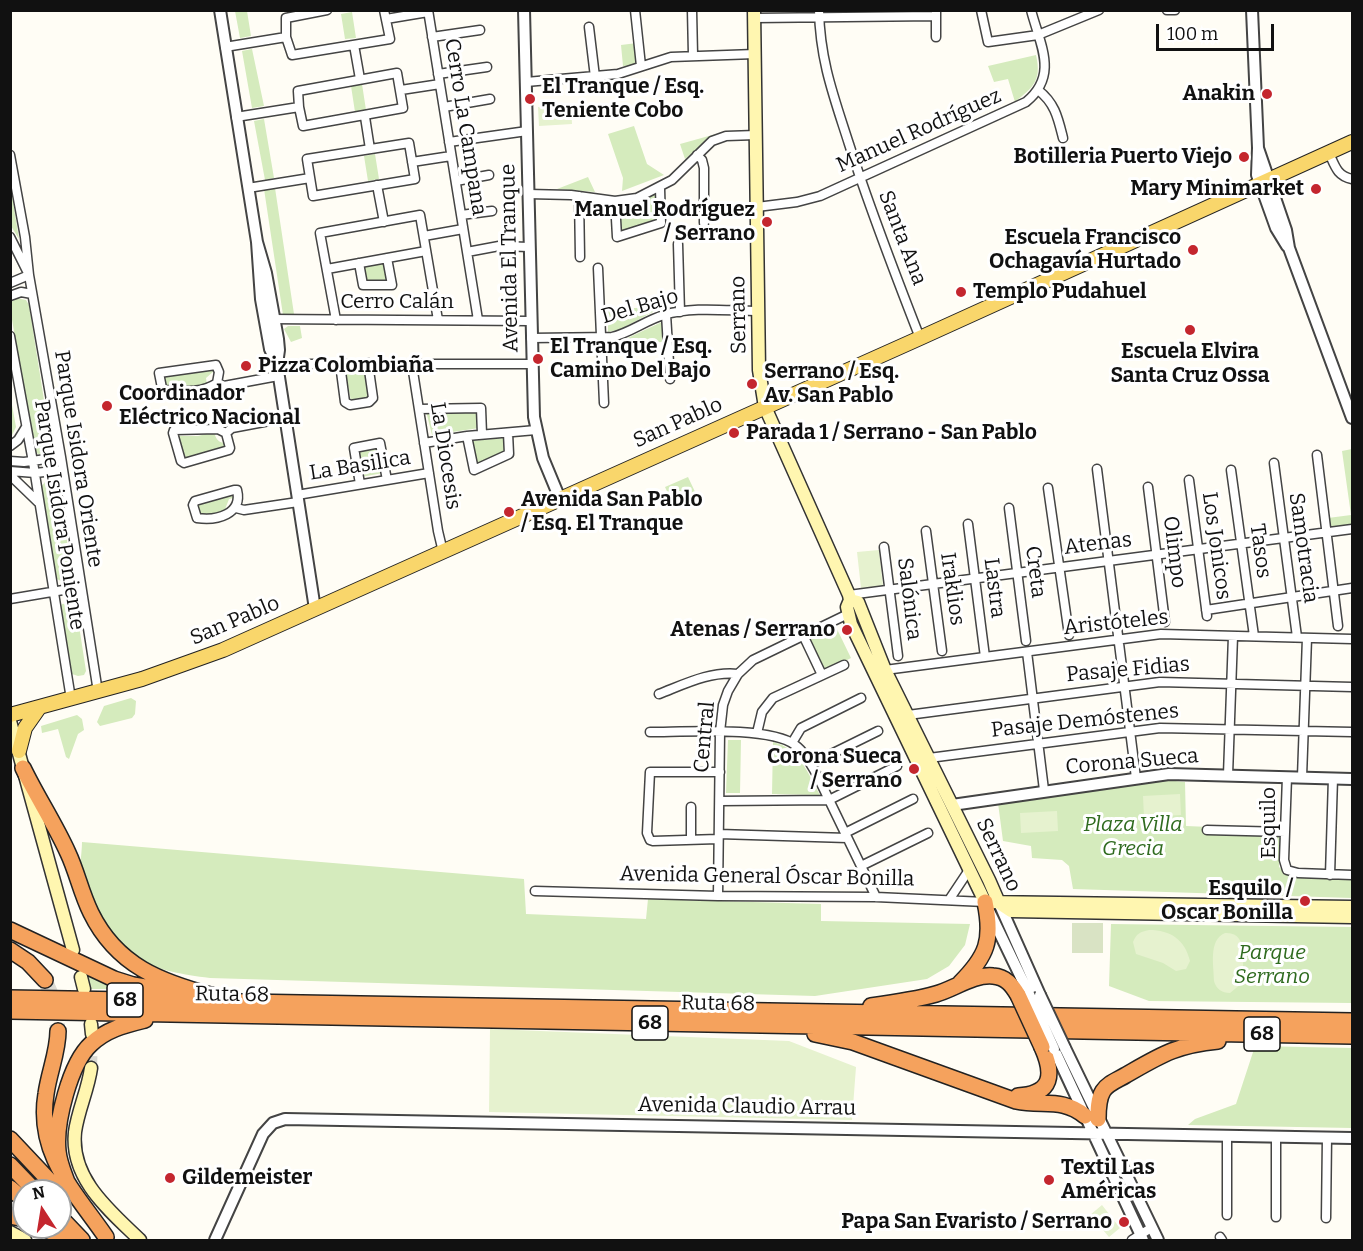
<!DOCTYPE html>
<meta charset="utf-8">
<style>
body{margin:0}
#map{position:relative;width:1363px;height:1251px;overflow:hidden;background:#fffdf5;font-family:Bitter,serif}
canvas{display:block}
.frame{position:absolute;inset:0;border:12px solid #111;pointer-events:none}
.north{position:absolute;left:12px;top:1179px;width:60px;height:60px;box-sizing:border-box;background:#fff;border:2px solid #a0a0a0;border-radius:50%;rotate:348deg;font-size:16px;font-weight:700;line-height:24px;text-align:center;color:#111}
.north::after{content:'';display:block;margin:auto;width:21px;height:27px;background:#c4262e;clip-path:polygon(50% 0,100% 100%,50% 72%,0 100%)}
.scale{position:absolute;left:1156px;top:24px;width:118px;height:27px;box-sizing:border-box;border:3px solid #111;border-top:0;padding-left:8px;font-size:18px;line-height:21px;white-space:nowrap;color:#111;-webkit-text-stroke:4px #fff;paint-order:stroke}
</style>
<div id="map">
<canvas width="1363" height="1251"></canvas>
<div class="frame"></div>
<div class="north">N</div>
<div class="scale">100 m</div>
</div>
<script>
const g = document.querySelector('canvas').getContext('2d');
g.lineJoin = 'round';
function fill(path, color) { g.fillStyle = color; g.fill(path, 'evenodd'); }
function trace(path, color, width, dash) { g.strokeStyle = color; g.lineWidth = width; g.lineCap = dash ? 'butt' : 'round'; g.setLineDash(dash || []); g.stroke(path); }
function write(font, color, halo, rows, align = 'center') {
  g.font = font + ' Bitter,serif'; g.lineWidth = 6; g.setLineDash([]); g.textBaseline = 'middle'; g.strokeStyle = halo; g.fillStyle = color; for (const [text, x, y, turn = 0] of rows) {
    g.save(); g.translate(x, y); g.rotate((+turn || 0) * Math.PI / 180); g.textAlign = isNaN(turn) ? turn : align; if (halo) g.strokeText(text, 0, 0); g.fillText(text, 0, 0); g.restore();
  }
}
fill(new Path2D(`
 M235 11H247L251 36 240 38Z
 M352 12 356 38 345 39 341 14Z
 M637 43 639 65 623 66 621 45Z
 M252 49 264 106 252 108 242 51Z
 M1036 55C1042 81 1033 87 1015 102L1008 79 994 82 988 66Z
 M362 84 366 110 355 112 351 86Z
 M264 119 274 178 265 180 254 121Z
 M634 126 647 164 664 175 622 191 623 178 608 134Z
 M716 134 685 159 680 144Z
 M375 154 379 179 368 181 364 156Z
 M588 177 595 192 557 189Z
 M275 188 294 314 283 315 264 189Z
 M11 189 19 239 11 226Z
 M658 193V220L620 233 619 206Z
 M384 263 387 281H366L362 267Z
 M16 298 26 300 29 305 52 451 50 453 38 454 35 451 11 314 10 303Z
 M662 307 621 329 608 332V309Z
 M664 321 665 342 617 343Z
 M288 326H300L302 338 291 342 284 329Z
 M213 369 214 371 206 378 207 385 196 388 167 386 163 377 165 375Z
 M365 369 370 396 366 399 351 401 345 370Z
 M10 394 16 427 11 437H10Z
 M426 411 477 412 479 428 432 435Z
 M214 432C216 440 219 443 227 443V446L187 458 182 454 178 436H198Z
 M505 438 507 452 476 464 471 441Z
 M378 446 383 473 361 477 356 450Z
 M1352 449V527L1330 530 1328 518 1351 515 1342 451Z
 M688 477 697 496 674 506 665 487Z
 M52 480 57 484 73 575 71 580 65 583 55 578 41 487 45 482Z
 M232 495 233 498 229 499 224 512 202 516 198 515 196 504Z
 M72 603 76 606 86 671 84 675 78 676 72 674 60 608 62 604Z
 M836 627 851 658 823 672 809 640Z
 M131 698 136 701 135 714 132 718 100 726 97 722 104 706Z
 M77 715 82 719 84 730 78 734 69 759 66 757 58 729 42 733 41 726Z
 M728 740H741L740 793H726Z
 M773 742C799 748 808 773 820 795L772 794Z
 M1166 780 1185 782 1186 826 1281 830 1279 867 1290 876 1352 878V898L1073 889 1069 866 1062 860 1032 858 1031 846 1003 841 998 803Z
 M82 842 524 879 526 914 646 919 648 899 821 904V921L970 924 965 945 949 966 927 979 815 996 210 978C155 971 120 962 94 909 90 901 84 892 82 884 78 872 82 855 82 842Z
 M1111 924 1352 927V1003L1149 1001 1109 986Z
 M87 972 131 989H91Z
 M1255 1046 1352 1048V1128L1188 1125 1195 1119 1236 1104Z`), '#d5ebbd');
fill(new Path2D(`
 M1072 923H1103V953H1072Z`), '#d9e3c4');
fill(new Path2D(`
 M571 105 572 124 539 126 538 107Z
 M879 550 883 586 861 588 857 552Z
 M1180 794 1181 815 1144 817 1143 796Z
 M1057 811 1058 831 1021 833 1020 813Z
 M1149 930C1171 930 1185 940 1190 961L1186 969 1176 971 1163 963 1136 954 1133 942C1137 933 1140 932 1149 930Z
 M1225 933C1250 931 1243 967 1241 984L1230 993C1222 993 1216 989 1214 981 1214 966 1208 940 1225 933Z
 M490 1029 789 1041 856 1067 852 1120 489 1112Z
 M1102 1205 1120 1228 1109 1237 1090 1215Z`), '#e6f2cf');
trace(new Path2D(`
 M91 1068 92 1039`), '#dbdad3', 12, [12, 6]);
trace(new Path2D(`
 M45 980 54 1001 58 1031`), '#dbdad3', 15, [15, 8]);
const minor = new Path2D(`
 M327 10 286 18V37L292 55 390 39 384 10
 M428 10 478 320
 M635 10 641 66
 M692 10 693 55
 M819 10C820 61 834 97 849 144 870 209 895 274 920 338
 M981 10 988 42 1038 35 1099 10
 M1167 10H1175
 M936 11V37
 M754 18 936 16
 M386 19 428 12
 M589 27 595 77
 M432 37 480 30
 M354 45 360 79
 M225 47 286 37
 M397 73 403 108 303 126 299 107 298 91Z
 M438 74 487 67
 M526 82 618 74 671 57 755 54
 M401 90 440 84
 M1038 90C1055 103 1058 118 1063 138
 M444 107 490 99
 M236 117 299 107
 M365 117 370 149
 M449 142 527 131
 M409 143 415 179 313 196 307 159Z
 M1329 153C1335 166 1337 176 1352 179
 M10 155 25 237 29 275 10 283
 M697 155 702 160 704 168V223
 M412 162 451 156
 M456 181 489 175
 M377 185 384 222
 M248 188 310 178
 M528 194 571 195 615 201 637 198 672 180 712 141 726 136 756 135
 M579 196 580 257
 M615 201 617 237 661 223 660 188
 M757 207 797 202 820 196 1026 102C1059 75 1040 45 1031 10
 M461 215 492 211
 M424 236 463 229
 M10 237 29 275 61 457 98 692
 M678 244 680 312
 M467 252 499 246 529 247
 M359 263 363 285H392L387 258
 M598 268 604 403
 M327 269 426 251
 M10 296 21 292 32 294
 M666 314 670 379
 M270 319 530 321
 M336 320 320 233 420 215 438 320
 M10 336 33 462 71 699
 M531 338 612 337C630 333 646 320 664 315 693 306 728 311 759 311
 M277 364H532
 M340 364 345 402 350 405 369 402 373 398 368 363
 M412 365 438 531 443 552
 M217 383 219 372 216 365 159 373 162 388 164 390C183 391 200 394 217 383L224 386 278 376
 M419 409 481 408 482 434
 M218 429 226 433 230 448 229 450 184 463 181 461 173 433 174 430Z
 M226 433 232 428 285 418
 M467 436 474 470 509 454 508 433
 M424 443 467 436 536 430
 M10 446 18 440 26 427
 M1317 455 1338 626
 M10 461 24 462 61 457
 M1274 463 1297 637
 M1097 469 1136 778
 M1231 470 1254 636
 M10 471 35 473 63 470
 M10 475 38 502
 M1189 480 1207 616
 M360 484 354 448 380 443 387 480
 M1148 487 1165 622
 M1048 488 1069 635
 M234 490H237C243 514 217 521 197 518L193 505 195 501Z
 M297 495 429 473
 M236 508 244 510 298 502
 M1009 508 1026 641
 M968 524 985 657
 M926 531 942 651
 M884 547 898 656
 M849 595 1352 529
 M10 599 81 587
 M1206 610 1352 588
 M803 635 822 675
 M1027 652 1044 790
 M885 670 1161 634 1352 639
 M659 694C685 684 710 671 738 674
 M908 715 1160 682 1352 687
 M650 732C683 732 770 726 795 745 805 752 811 765 817 775L876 897
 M757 733 762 712 773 698 844 665
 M792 743 801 728 861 698
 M929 758 1160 728 1352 732
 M811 764 878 731
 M1228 775 1233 636
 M1287 777 1284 860 1287 870 1298 873 1352 875
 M1302 777 1307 638
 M720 801 829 800 897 766
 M1207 830 1285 832
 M845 833 913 799
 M719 834 847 838
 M718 839 653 841 650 840 647 833 650 772H720
 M691 840V807
 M861 866 928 833
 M1330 875 1333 778
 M535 891 718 896 876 897 985 902
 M718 896 720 732 723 705 728 691 738 674 753 660 848 614
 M949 900 969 870
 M1276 1136V1217
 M1227 1215V1135
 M1326 1218 1327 1137
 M1220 1237 1222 1240
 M1132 1240 1151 1228`);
const tertiary = new Path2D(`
 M220 10 257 242 261 299 270 349 277 364
 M524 10 534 417 543 458 560 499
 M1252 10 1258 148 1257 175 1276 228 1287 246
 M1258 148 1286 230 1289 248 1352 418
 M257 242 266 273 278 339 279 350 277 364 315 609
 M952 805 1169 774 1352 779
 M999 903 1040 995
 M989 911 1029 994
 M1065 1048 1158 1240
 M1054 1049 1143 1240
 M215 1240 263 1134 273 1123 285 1119 1352 1138`);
const secondary = new Path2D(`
 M754 10 759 370 765 407 849 595 850 600 847 607 851 624 985 902 1352 907
 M850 600 858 602 885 670 989 880 999 903
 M10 721 73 950
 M999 903 1011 911 1352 917
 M81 977 84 989
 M91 1024 92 1034
 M91 1068C88 1090 78 1110 75 1132 70 1179 110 1211 140 1240
 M10 1232 25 1240`);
const primary = new Path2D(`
 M10 715 142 679 223 650 920 338 1352 142
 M19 751 25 728 39 708`);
const motorway = new Path2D(`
 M23 768C37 797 55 824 68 853 77 872 81 893 91 913 117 966 161 982 214 996
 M10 930 114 979 133 985 175 992
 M10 950 28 962 45 980
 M960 983C987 956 993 940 985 902
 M10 998 1352 1021
 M871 1006C893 1003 915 1000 936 994 954 989 974 974 993 976 1006 977 1012 985 1018 995
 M10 1011 1352 1036
 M58 1031C58 1052 49 1072 46 1094 36 1154 75 1192 106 1237
 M815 1034 853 1042 1016 1101C1042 1107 1062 1097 1085 1116
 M1018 1096C1053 1094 1054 1074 1042 1047
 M1098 1119C1098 1110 1098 1099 1103 1091 1108 1083 1118 1080 1126 1075 1161 1055 1176 1045 1218 1041
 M10 1139 59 1191
 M10 1165 35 1191
 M67 1182C63 1171 59 1162 58 1151 55 1123 70 1063 91 1044 107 1029 125 1025 145 1020
 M10 1188 24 1200
 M10 1216 24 1219
 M60 1217 82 1240
 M43 1227 65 1240`);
trace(minor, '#444', 11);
trace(tertiary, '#444', 14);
trace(secondary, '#333', 15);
trace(primary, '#222', 16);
trace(motorway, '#222', 18);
trace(minor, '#fff', 8);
trace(tertiary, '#fff', 10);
trace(secondary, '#fff6b0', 12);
trace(primary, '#f9d66b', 14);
trace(motorway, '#f5a25d', 15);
const tertiaryBridge = new Path2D(`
 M1029 994 1054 1049
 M1040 995 1065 1048`);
const motorwayBridge = new Path2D(`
 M1018 995 1042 1047`);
trace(tertiaryBridge, '#444', 14, []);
trace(motorwayBridge, '#222', 18, []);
trace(tertiaryBridge, '#fff', 10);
trace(motorwayBridge, '#f5a25d', 15);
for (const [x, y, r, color] of [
 [1267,94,6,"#c4262e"],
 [530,99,6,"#c4262e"],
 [1244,157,6,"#c4262e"],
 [1316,189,6,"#c4262e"],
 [767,222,6,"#c4262e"],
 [1193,250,6,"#c4262e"],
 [961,292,6,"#c4262e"],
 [1190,330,6,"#c4262e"],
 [538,359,6,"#c4262e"],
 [246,366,6,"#c4262e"],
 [752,384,6,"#c4262e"],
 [107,406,6,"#c4262e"],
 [734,433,6,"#c4262e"],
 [509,512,6,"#c4262e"],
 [847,630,6,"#c4262e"],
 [914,769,6,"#c4262e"],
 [1305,901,6,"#c4262e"],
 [170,1178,6,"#c4262e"],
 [1049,1180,6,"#c4262e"],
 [1124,1222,6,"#c4262e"]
]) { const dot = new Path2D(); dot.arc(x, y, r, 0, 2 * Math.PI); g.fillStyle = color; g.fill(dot); trace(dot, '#fff', 2); }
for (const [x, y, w] of [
 [125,1000,36],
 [650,1023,36],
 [1262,1034,36]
]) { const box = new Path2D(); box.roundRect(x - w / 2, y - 17, w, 34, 4.5); g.fillStyle = '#fff'; g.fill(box); trace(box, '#111', 1.5); }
write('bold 20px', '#111', null, [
 ["68",125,1000],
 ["68",650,1023],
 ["68",1262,1034]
]);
write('bold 21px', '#111', '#fff', [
 ["El Tranque / Esq.",542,87],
 ["Teniente Cobo",542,111],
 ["Anakin",1255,94,"right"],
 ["Botilleria Puerto Viejo",1232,157,"right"],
 ["Mary Minimarket",1304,189,"right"],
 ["Manuel Rodríguez",755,210,"right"],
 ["/ Serrano",755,234,"right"],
 ["Escuela Francisco",1181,238,"right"],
 ["Ochagavía Hurtado",1181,262,"right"],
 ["Templo Pudahuel",973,292],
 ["El Tranque / Esq.",550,347],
 ["Camino Del Bajo",550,371],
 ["Escuela Elvira",1190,352,"center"],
 ["Santa Cruz Ossa",1190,376,"center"],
 ["Pizza Colombiaña",258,366],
 ["Serrano / Esq.",764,372],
 ["Av. San Pablo",764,396],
 ["Coordinador",119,394],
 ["Eléctrico Nacional",119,418],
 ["Parada 1 / Serrano - San Pablo",746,433],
 ["Avenida San Pablo",521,500],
 ["/ Esq. El Tranque",521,524],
 ["Atenas / Serrano",835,630,"right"],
 ["Corona Sueca",902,757,"right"],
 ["/ Serrano",902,781,"right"],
 ["Esquilo /",1293,889,"right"],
 ["Oscar Bonilla",1293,913,"right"],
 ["Textil Las",1061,1168],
 ["Américas",1061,1192],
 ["Gildemeister",182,1178],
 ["Papa San Evaristo / Serrano",1112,1222,"right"]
], 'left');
write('21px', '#111', '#fff', [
 ["Cerro La Campana",465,127,81],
 ["Manuel Rodríguez",919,131,-24],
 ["Santa Ana",902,238,69],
 ["Avenida El Tranque",510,258,-91],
 ["Cerro Calán",397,302],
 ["Del Bajo",640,307,-16],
 ["Serrano",739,315,-91],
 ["San Pablo",678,423,-24],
 ["La Diocesis",445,456,81],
 ["Parque Isidora Oriente",78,459,81],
 ["La Basilica",360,466,-9],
 ["Parque Isidora Poniente",59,515,81],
 ["Atenas",1098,544,-7],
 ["Los Jonicos",1216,546,82],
 ["Samotracia",1303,548,82],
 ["Tasos",1260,551,82],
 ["Olimpo",1174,552,83],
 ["Creta",1035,572,83],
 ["Lastra",994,588,83],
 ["Iraklios",952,589,82],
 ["Salónica",909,599,83],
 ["San Pablo",235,621,-23],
 ["Aristóteles",1116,623,-6],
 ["Pasaje Fidias",1128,670,-5],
 ["Pasaje Demóstenes",1085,721,-6],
 ["Central",705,737,-85],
 ["Corona Sueca",1132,762,-5],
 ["Esquilo",1269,823,-90],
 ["Serrano",998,855,65],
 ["Avenida General Óscar Bonilla",767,877,1],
 ["Ruta 68",232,995,1],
 ["Ruta 68",718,1004,1],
 ["Avenida Claudio Arrau",747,1107,1]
]);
write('italic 21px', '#2f6b1f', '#fff', [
 ["Plaza Villa",1133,825],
 ["Grecia",1133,849],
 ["Parque",1272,953],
 ["Serrano",1272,977]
]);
</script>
